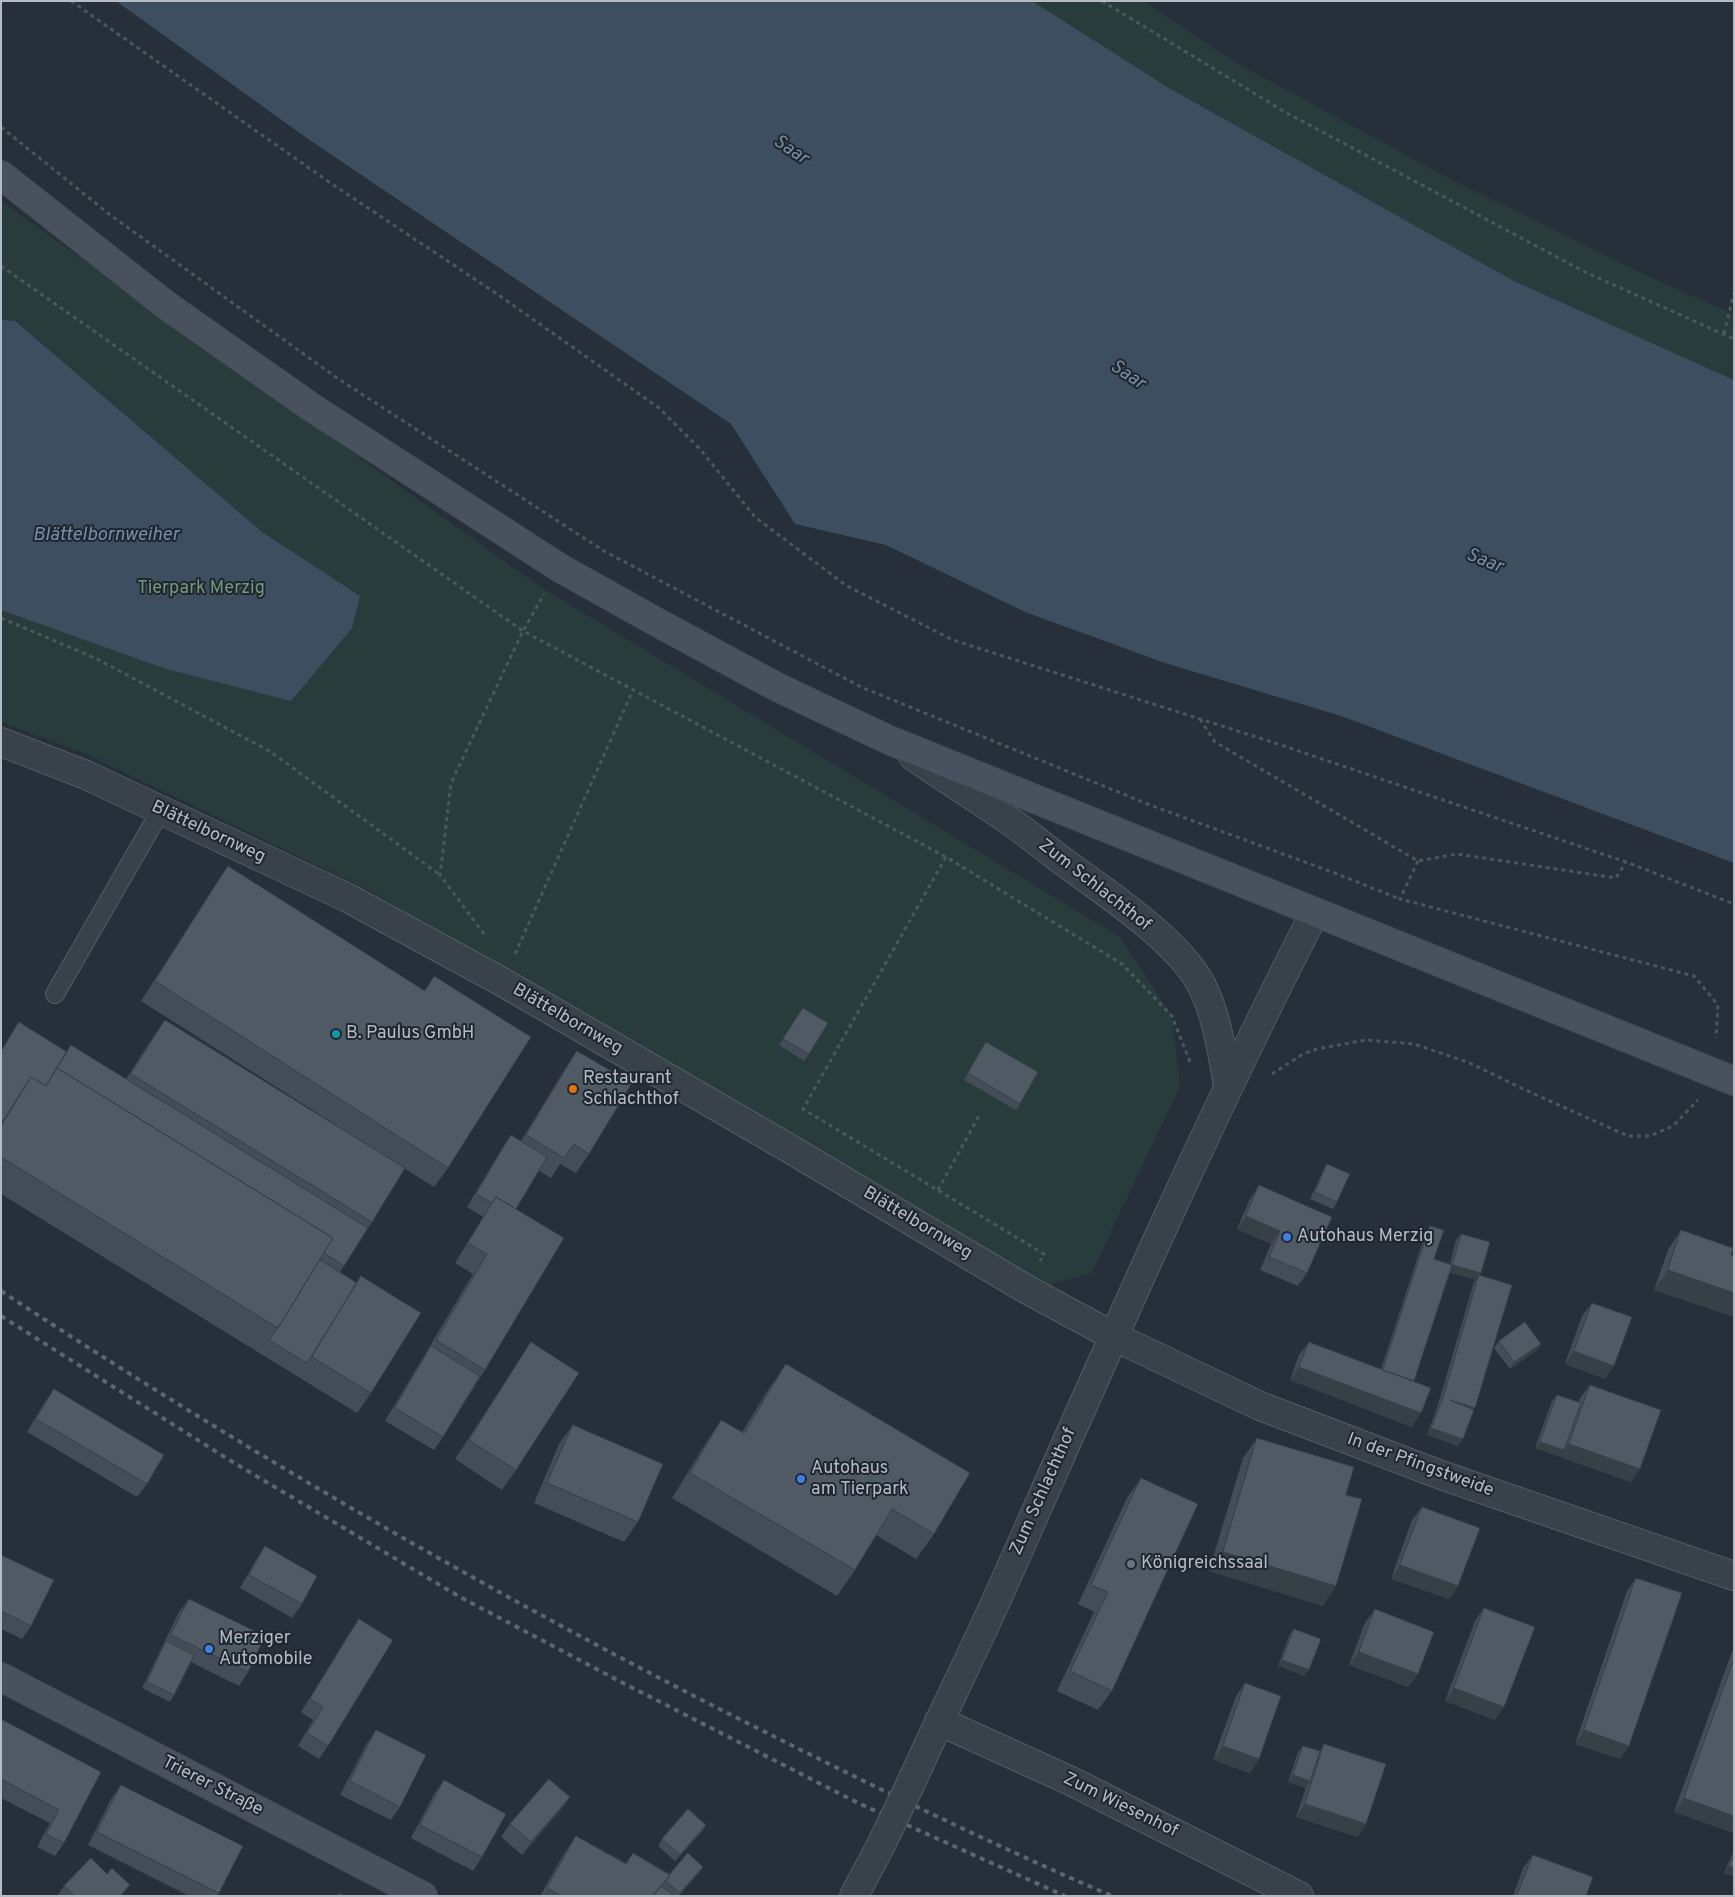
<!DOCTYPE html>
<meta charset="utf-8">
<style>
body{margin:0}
#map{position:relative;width:1735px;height:1897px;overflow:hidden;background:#262f3a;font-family:Overpass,sans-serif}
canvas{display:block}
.frame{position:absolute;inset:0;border:2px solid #b5bcc6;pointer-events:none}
</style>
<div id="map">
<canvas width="1735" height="1897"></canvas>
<div class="frame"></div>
</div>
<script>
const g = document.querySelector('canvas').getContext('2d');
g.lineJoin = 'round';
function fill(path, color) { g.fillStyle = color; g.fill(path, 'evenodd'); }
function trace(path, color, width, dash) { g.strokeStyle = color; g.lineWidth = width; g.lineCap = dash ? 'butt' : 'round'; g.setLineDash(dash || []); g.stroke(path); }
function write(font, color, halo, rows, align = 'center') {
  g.font = font + ' Overpass,sans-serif'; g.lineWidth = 4; g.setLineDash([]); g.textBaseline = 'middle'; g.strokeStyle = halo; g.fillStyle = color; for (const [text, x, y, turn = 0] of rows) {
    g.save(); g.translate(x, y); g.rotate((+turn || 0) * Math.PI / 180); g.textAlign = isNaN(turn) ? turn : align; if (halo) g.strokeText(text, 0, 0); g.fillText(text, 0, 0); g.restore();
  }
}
fill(new Path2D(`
 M1032 1H1143L1235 62 1441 174 1654 279 1734 314V380L1514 281 1169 88Z
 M1 201 539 586 1120 937 1172 1016 1180 1086 1092 1272 1046 1286 368 890 86 754 1 722Z`), '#293c3c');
fill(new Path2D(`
 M116 1H1032L1169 88 1514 281 1734 380V863L1341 716 1165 663 1025 612 886 545 795 524 731 424 311 141Z
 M1 320 15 321 262 532 360 596 352 628 291 701 166 669 1 610Z`), '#3d4e61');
const lane = new Path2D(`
 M55 994 161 810`);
const street = new Path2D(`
 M1 742 86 775 348 898 504 983 785 1146 1026 1289 1113 1336 1260 1406 1441 1475 1734 1576
 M913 756C947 780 983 802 1017 826 1035 839 1051 853 1068 865 1107 893 1179 942 1201 984 1217 1015 1222 1052 1228 1086
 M939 1721 1073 1782 1299 1896
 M911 1783C940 1718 972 1655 1001 1590 1102 1363 1201 1134 1315 912
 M854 1896 880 1847`);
const secondary = new Path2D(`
 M1 175 166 305 311 407 560 568 662 625 777 687 889 740 1734 1081
 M1 1677 423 1896`);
trace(lane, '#555c65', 20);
trace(street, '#555c65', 30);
trace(secondary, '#434a53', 30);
trace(new Path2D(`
 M71 1 329 182 500 296 659 408 700 449 755 517 847 586 953 640 1272 742 1626 862 1734 904
 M1102 1 1285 112 1585 272 1734 339
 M1 127 109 214 337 378 604 551 861 687 1150 805 1332 872 1400 899
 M1 266 523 631 946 857 1122 964 1172 1016 1190 1062
 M1724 334 1734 293
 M1 618 97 659 271 752 440 875
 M1200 719 1215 742 1418 861 1457 854 1616 878 1626 862
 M946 857 803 1109 1044 1254 1040 1261
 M1418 861 1400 899 1694 976 1718 1005 1716 1038
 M484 934 440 875 451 783 523 631 544 594
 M515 954 633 690
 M1272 1074 1303 1054 1317 1049 1366 1040 1414 1044 1470 1063 1521 1088 1628 1136H1650L1673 1126 1698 1100
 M938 1190 980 1114`), '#48595a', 3, [4, 4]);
trace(lane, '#39414a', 18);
trace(street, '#39414a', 28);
trace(secondary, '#48515d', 28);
trace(new Path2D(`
 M1 1291C246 1452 500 1599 761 1730 877 1788 993 1845 1112 1896
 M1 1316 231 1461 460 1597 625 1684 858 1803 1065 1896`), '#5c6671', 4, [5, 5]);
const streetBridge = new Path2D(`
 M880 1847 911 1783`);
trace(streetBridge, '#555c65', 30, []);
trace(streetBridge, '#39414a', 28);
fill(new Path2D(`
 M228 866 424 991 434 976 448 1168 434 1187 405 1169 372 1222 340 1272 357 1283 361 1276 371 1393 357 1413 1 1194V1050L19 1022 67 1052 126 1079 147 1046 165 1020 380 1153 141 1001 215 885Z
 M803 1008 809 1054 804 1061 779 1045Z
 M986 1042 1020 1104 1016 1110 964 1080Z
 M577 1051 589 1154 576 1173 560 1164 551 1178 539 1171 516 1209 485 1370 443 1437 434 1450 385 1421 473 1274 455 1263 483 1217 467 1207 502 1148 511 1135 521 1141 564 1070Z
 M1327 1164 1337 1202 1333 1209 1310 1199 1323 1171Z
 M1259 1185 1307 1273 1298 1286 1260 1270 1271 1244 1237 1229 1250 1199Z
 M1430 1226 1434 1259 1450 1264 1456 1240 1461 1234 1480 1276 1473 1410 1458 1446 1427 1435 1438 1405 1474 1282 1476 1280 1450 1272 1414 1381 1412 1427 1290 1380 1299 1355 1309 1342 1381 1369 1426 1232Z
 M1681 1230 1734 1256V1317L1654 1290 1668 1250Z
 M1592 1303 1605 1379 1565 1364 1582 1316Z
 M1499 1341 1536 1351 1510 1369 1494 1348Z
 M531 1342 516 1470 502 1490 455 1459 518 1362Z
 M786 1364 934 1534 916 1559 876 1535 855 1570 837 1596 672 1498 704 1446 721 1420 742 1432 768 1390Z
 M1590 1385 1631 1482 1535 1448 1552 1401 1557 1395 1579 1402 1580 1398Z
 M54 1389 147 1484 137 1497 27 1432 44 1403Z
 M573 1425 638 1522 624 1542 534 1503 559 1444Z
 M1257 1438 1346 1495 1323 1606 1209 1571 1243 1458Z
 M1141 1478 1112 1691 1098 1710 1057 1691 1094 1612 1078 1604 1127 1498Z
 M1422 1507 1458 1586 1449 1599 1391 1579 1412 1520Z
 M265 1546 302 1604 292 1618 240 1588 256 1560Z
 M1 1555 31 1626 22 1639 1 1629Z
 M1636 1578 1629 1746 1620 1759 1575 1744 1627 1591Z
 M189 1599 248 1672 239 1686 191 1662 174 1695 170 1702 142 1688 179 1612Z
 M1484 1608 1495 1720 1445 1701 1475 1621Z
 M1375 1609 1418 1674 1408 1687 1349 1665 1365 1623Z
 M359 1619 328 1746 319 1759 298 1746 313 1720 301 1712 350 1632Z
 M1294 1629 1304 1676 1278 1666 1289 1636Z
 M1734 1646V1833L1674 1812Z
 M1245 1683 1259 1759 1250 1773 1213 1760 1236 1696Z
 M1 1719 101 1772 64 1843 55 1856 37 1847 50 1823 1 1798Z
 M376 1730 400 1807 391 1820 340 1795 367 1743Z
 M1324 1744 1366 1824 1357 1837 1296 1817 1306 1788 1288 1782 1298 1752 1303 1746 1320 1751Z
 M444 1780 482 1857 473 1871 411 1838 434 1794Z
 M121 1785 219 1893 217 1896H189L88 1845 111 1799Z
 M570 1797 561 1810 522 1855 501 1837 510 1824Z
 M706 1825 702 1832 675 1861 658 1846 662 1839Z
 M576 1836 626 1863 633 1853 670 1874 703 1867 698 1874 679 1896H540L563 1855Z
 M1734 1850V1876L1724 1873Z
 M1533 1855 1586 1896H1513L1523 1868Z
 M64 1886 122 1896H57Z`), '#444d57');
fill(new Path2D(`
 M1246 1216 1280 1231 1271 1244 1237 1229Z
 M1452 1265 1481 1273 1476 1280 1448 1272Z
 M1668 1270 1734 1293V1317L1654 1290Z
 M1541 1344 1536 1351 1510 1369 1514 1362Z
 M1574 1351 1614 1366 1605 1379 1565 1364Z
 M1299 1367 1421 1413 1412 1427 1290 1380Z
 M1450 1400 1475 1408 1470 1414Z
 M1431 1428 1463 1439 1458 1446 1427 1435Z
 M1540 1442 1564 1450 1569 1444 1640 1469 1631 1482 1535 1448Z
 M1223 1552 1336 1586 1323 1606 1209 1571Z
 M1400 1565 1458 1586 1449 1599 1391 1579Z
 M1359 1652 1418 1674 1408 1687 1349 1665Z
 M1282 1660 1309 1670 1304 1676 1278 1666Z
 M1454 1688 1504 1707 1495 1720 1445 1701Z
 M1584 1730 1629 1746 1620 1759 1575 1744Z
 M1223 1746 1259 1759 1250 1773 1213 1760Z
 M1293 1775 1310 1781 1306 1788 1288 1782Z
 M570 1797 561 1810 522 1855 531 1842Z
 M1684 1798 1734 1816V1833L1674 1812Z
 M1305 1804 1366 1824 1357 1837 1296 1817Z
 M706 1825 702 1832 675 1861 680 1855Z
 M1729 1866 1734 1868V1876L1724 1873Z
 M703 1867 698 1874 679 1896 680 1893Z
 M130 1885 122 1896H120Z`), '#373f47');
const building = new Path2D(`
 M228 866 425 991 434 976 531 1037 448 1168 155 981Z
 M803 1008 828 1023 809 1054 783 1039Z
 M165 1020 405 1168 372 1222 131 1074Z
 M19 1022 67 1052 46 1086 31 1077 23 1089 1 1124V1052Z
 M986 1042 1038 1072 1020 1104 968 1073Z
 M71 1045 368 1228 344 1266 324 1253 333 1238 57 1068 53 1074Z
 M577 1051 632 1083 589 1154 574 1144 564 1158 526 1135Z
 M57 1068 333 1238 278 1328 1 1157V1126L31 1077 46 1086Z
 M511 1135 547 1157 516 1209 496 1197 492 1203 476 1194Z
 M1327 1164 1350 1174 1337 1202 1315 1192Z
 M1259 1185 1332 1217 1307 1273 1269 1257 1280 1231 1246 1216Z
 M496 1197 564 1238 485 1370 436 1340 487 1254 468 1243Z
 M1430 1226 1444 1230 1434 1259 1452 1265 1461 1234 1490 1242 1481 1273 1452 1265 1414 1381 1383 1370Z
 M1681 1230 1733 1248 1731 1255 1734 1256V1293L1668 1270Z
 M320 1260 357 1283 307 1363 269 1340 278 1328Z
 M1479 1275 1512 1285 1475 1408 1450 1400 1474 1410 1463 1439 1431 1428 1443 1398Z
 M361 1276 421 1313 371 1393 312 1357Z
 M1592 1303 1632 1317 1614 1366 1574 1351Z
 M1525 1322 1541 1344 1514 1362 1499 1341Z
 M531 1342 579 1373 516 1470 469 1440Z
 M1309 1342 1431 1388 1421 1413 1299 1367Z
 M431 1346 480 1376 443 1437 395 1408Z
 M786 1364 970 1473 934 1534 892 1509 855 1570 690 1473 721 1420 744 1433Z
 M1590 1385 1661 1410 1640 1469 1569 1444Z
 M54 1389 164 1455 147 1484 36 1419Z
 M1557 1395 1581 1403 1564 1450 1540 1442Z
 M573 1425 663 1464 638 1522 547 1483Z
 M1257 1438 1354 1467 1346 1495 1362 1499 1336 1586 1223 1552Z
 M1141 1478 1198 1504 1112 1691 1070 1671 1108 1592 1091 1585Z
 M1422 1507 1480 1528 1458 1586 1400 1565Z
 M265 1546 317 1576 302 1604 249 1575Z
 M1 1555 54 1580 31 1626 1 1611Z
 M1636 1578 1682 1593 1629 1746 1584 1730Z
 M189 1599 265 1636 248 1672 171 1635Z
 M1484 1608 1535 1627 1504 1707 1454 1688Z
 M1375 1609 1434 1632 1418 1674 1359 1652Z
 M359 1619 393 1640 328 1746 307 1733 323 1707 310 1699Z
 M1294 1629 1321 1639 1309 1670 1282 1660Z
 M166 1641 194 1655 174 1695 147 1682Z
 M1734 1659V1816L1684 1798Z
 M1245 1683 1281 1696 1259 1759 1223 1746Z
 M1 1719 101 1772 64 1843 46 1834 59 1810 1 1779Z
 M376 1730 426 1755 400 1807 350 1781Z
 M1324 1744 1386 1764 1366 1824 1305 1804Z
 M1303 1746 1320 1751 1310 1781 1293 1775Z
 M549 1779 570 1797 531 1842 510 1824Z
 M444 1780 506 1814 482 1857 420 1825Z
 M121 1785 243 1846 219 1893 97 1832Z
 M688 1809 706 1825 680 1855 662 1839Z
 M576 1836 626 1864 633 1853 670 1875 653 1896H561L547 1888Z
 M688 1853 703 1867 680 1893 666 1881 670 1875V1874Z
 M1533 1855 1593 1877 1586 1896H1517Z
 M1734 1855V1868L1729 1866Z
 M91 1858 107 1874 112 1868 130 1885 120 1896H75L64 1886Z
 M661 1886 674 1896H653Z
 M339 1893 344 1896H338Z`);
fill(building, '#4f5a65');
trace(building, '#373f47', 1);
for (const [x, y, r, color] of [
 [336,1034,5,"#0f9aa8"],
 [573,1089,5,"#e8710a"],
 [1287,1237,5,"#3f7fe0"],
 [801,1479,5,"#3f7fe0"],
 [1131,1564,5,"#6b7280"],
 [209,1649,5,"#3f7fe0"]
]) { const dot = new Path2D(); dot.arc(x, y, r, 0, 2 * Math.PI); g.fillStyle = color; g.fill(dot); trace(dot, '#1f262f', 2); }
write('18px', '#76997c', '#1f262f', [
 ["Tierpark Merzig",201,589]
]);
write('18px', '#b5bcc6', '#1f262f', [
 ["Blättelbornweg",208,833,25],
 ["Zum Schlachthof",1094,886,38],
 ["Blättelbornweg",567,1020,30],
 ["Blättelbornweg",917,1224,31],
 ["In der Pfingstweide",1420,1466,20],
 ["Zum Schlachthof",1044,1492,-66],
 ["Trierer Straße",212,1787,27],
 ["Zum Wiesenhof",1120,1806,26]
]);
write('18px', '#b5bcc6', '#1f262f', [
 ["B. Paulus GmbH",346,1034],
 ["Restaurant",583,1079],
 ["Schlachthof",583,1100],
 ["Autohaus Merzig",1297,1237],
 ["Autohaus",811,1469],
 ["am Tierpark",811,1490],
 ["Königreichssaal",1141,1564],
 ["Merziger",219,1639],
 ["Automobile",219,1660]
], 'left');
write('italic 19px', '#798fa6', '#1f262f', [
 ["Saar",790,151,34],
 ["Saar",1127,376,34],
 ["Blättelbornweiher",106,536],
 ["Saar",1484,562,22]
]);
</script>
